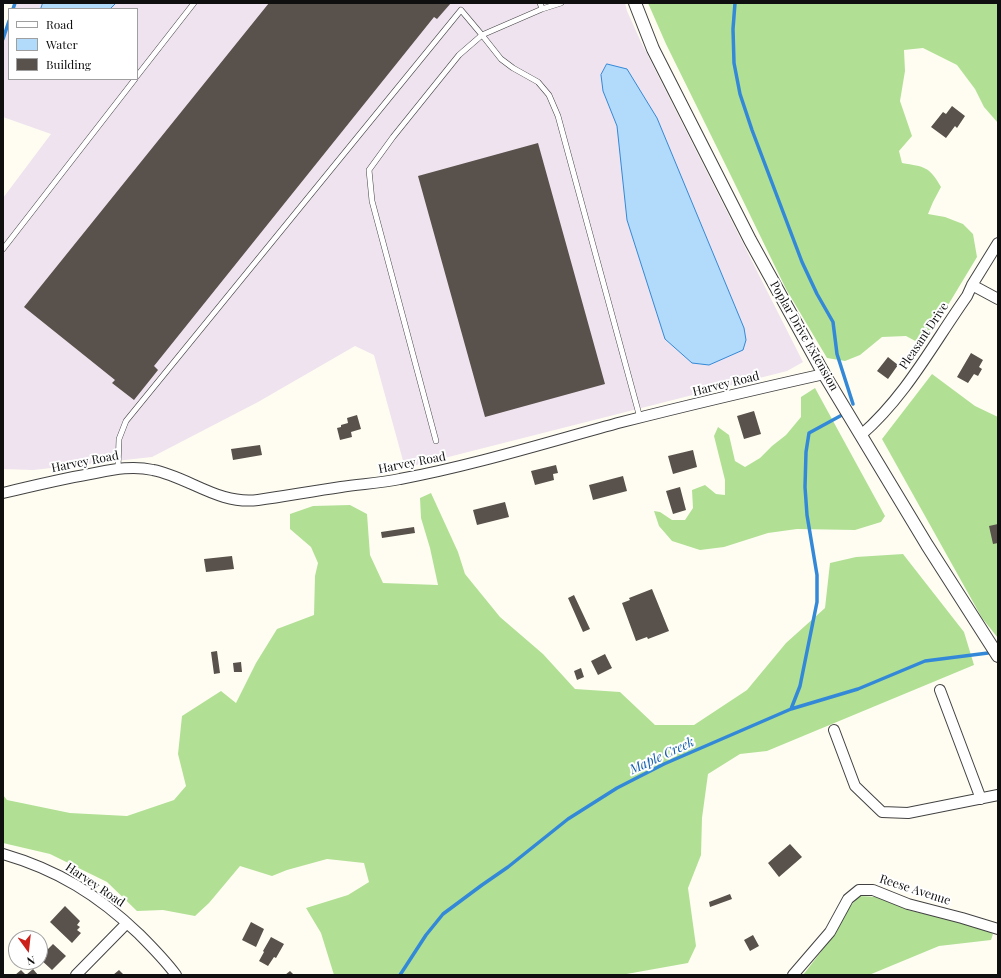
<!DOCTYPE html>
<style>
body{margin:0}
#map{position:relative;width:1001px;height:978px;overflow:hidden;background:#fffdf2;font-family:"Playfair Display",serif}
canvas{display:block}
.frame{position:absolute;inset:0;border:4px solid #0f0f0f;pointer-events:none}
.legend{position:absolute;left:8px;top:8px;width:130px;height:72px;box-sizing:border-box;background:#fff;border:1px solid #9f9f9f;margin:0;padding:5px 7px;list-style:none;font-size:12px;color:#0f0f0f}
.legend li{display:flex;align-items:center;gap:8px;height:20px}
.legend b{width:20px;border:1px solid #9f9f9f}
.north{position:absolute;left:8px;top:930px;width:40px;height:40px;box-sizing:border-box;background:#fff;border:1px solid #9f9f9f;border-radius:50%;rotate:165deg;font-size:11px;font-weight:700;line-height:16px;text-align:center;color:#0f0f0f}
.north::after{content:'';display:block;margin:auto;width:14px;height:18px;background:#cc201b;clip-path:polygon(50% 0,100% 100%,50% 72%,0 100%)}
</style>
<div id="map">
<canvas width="1001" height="978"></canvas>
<div class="frame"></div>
<ul class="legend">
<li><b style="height:5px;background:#fff"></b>Road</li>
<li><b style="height:11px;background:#b2dafb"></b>Water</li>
<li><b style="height:11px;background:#59514b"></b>Building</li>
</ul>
<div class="north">N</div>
</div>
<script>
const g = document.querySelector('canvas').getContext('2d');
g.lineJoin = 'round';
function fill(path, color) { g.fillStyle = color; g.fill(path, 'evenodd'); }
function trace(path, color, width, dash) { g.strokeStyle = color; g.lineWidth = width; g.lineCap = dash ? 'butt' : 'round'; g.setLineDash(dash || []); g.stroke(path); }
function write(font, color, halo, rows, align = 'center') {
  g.font = font + ' "Playfair Display",serif'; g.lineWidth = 4; g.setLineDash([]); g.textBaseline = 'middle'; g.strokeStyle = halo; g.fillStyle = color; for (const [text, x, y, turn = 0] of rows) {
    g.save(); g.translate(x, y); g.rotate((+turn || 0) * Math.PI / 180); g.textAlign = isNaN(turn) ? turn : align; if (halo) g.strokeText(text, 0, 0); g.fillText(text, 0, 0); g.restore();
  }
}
fill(new Path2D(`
 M16 3H625L627 11 641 42 803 362 787 371 405 468 374 355 355 346 258 402 152 457 33 470 3 469V198L51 134 3 117V35L9 20V79H137V9H14Z`), '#eee3ee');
fill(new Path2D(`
 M648 3H998V123L984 107 975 89 957 65 923 48 904 50 905 71 900 101 912 136 899 151 902 163C925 167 929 166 941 187L933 202 928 214 945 217 963 224 973 234 977 257 930 335 921 344 906 336 882 337 860 355 845 361 827 358 786 289 733 180 666 44Z
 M932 374 975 406 998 417V638L982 618 882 439Z
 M815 388 885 516 881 522 855 530 797 529 768 533 724 547 700 550 672 541 659 526 654 511 660 512 672 520H685L693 508 692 490 705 485 716 494 725 495V480L714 436 718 427 729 435 735 461 745 467 760 458 772 446 786 435 801 417V397Z
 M431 493 458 552 465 574 500 617 543 654 575 689 620 692 655 725H694L747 690 786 643 825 608 830 563 856 557 903 554 964 632 974 665 767 751 740 754 708 774 702 818 701 855 688 888 696 946 688 963 621 975H334L321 933 306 908 348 895 369 882 364 863 327 859 287 870 272 876 240 866 209 903 195 916 163 910 137 911 107 882 50 854 3 843V795L7 800 70 813 127 816 174 800 186 786 178 754 182 716 221 691 236 703 256 663 277 629 314 615 315 576 318 563 311 547 290 529V514L313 506 350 505 367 514 370 555 383 583 438 585 430 548 421 518 420 498Z
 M860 896 877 897 908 910 983 928 993 934 991 940 939 946 869 975H803L837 931 846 910Z`), '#b1e095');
const water = new Path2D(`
 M43 3H116L110 9H41Z
 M607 64 627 69 657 118 744 328 746 340 743 350 709 365 692 363 665 339 627 220 617 126 603 91 601 75Z`);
fill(water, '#b2dafb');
trace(water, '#3389d8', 1);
trace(new Path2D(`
 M735 3 733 29 734 63 740 94 752 130 802 262 817 294 833 322 837 354 853 404
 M13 9 15 3
 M3 39 9 21
 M791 709 800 686 817 602V575L807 515 805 487 806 452 809 433 842 415
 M400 975 426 935 443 914 482 885 508 867 568 819 617 788 664 764 791 709 858 689 925 661 988 653`), '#3389d8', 3.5);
fill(new Path2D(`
 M269 3H451L437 19 434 17 154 366 158 370 134 400 112 383 115 380 24 307Z
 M952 106 965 116 957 128 955 126 946 138 931 127 943 112 946 114Z
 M538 143 605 384 485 417 418 176Z
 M971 353 983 360 979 367 982 369 978 376 974 374 968 383 957 377Z
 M888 357 898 365 888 379 877 371Z
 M754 411 761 434 744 439 737 416Z
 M357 415 361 429 351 432 352 437 340 440 337 428 341 427V425L348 423 347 418Z
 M260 445 262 455 233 460 231 449Z
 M693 450 697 467 673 474 668 456Z
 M556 465 558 473 553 474 554 480 535 485 531 471Z
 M623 476 627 491 593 500 589 485Z
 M680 487 686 510 673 514 666 491Z
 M505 502 509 517 477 525 473 510Z
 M998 524V543L993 544 989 526Z
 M414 527 415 533 382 538 381 532Z
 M232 556 234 569 206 572 204 559Z
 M652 589 669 631 648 639 647 637 636 641 622 603 630 600 629 598Z
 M574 595 590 629 583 632 568 598Z
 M217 651 220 673 214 674 211 652Z
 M605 654 612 668 598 675 591 661Z
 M241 662 242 672H234L233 663Z
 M581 668 584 677 577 680 574 671Z
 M790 844 802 857 779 877 768 863Z
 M730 894 732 899 710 907 709 902Z
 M65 906 80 921 77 925 80 927 77 930 81 933 72 943 50 922Z
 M251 922 264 929 256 947 242 940Z
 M753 935 759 946 750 951 744 940Z
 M271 937 284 944 276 958 274 957 268 966 259 961 264 952 263 951Z
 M53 944 66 956 52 970 40 959V957Z
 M33 969 38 975H15L21 970 26 975Z
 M119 970 124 975H113Z
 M290 971 294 975H285Z`), '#59514b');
const service = new Path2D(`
 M540 3 542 9
 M137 76 194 3
 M3 249 135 79
 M436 441 372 201 369 170 393 137 459 55 482 35 501 59 513 68 538 82 549 95 558 116 640 418
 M118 468 119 439 126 421 461 10 482 35 542 9 561 3`);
const minor = new Path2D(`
 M972 285 998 299
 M861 435C906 396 933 344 967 296L972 285 998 243
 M3 493C32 486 61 479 90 474 111 470 131 465 153 470 189 477 218 505 258 500 286 496 313 491 341 487 361 484 381 483 400 479 475 465 548 442 622 422 689 405 757 389 824 374
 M940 690 981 799
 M834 730 855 786 882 812 908 813 998 795
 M3 854C58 870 98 895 139 934 152 947 165 960 176 975
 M76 975 127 923
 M793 975 830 932 848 899 859 890H873L908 904 962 918 998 929`);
const tertiary = new Path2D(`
 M635 3 653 49 750 240 824 374 927 545 998 656`);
trace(service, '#424242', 6);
trace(minor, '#424242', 12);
trace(tertiary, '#424242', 14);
trace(service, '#fff', 5);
trace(minor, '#fff', 10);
trace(tertiary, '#fff', 12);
write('12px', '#0f0f0f', '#fff', [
 ["Poplar Drive Extension",804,336,60],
 ["Pleasant Drive",924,336,-56],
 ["Harvey Road",726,384,-14],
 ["Harvey Road",85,462,-11],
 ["Harvey Road",412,463,-11],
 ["Harvey Road",95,885,34],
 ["Reese Avenue",915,890,18]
]);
write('italic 13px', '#0d5bad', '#fff', [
 ["Maple Creek",662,756,-25]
]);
</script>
